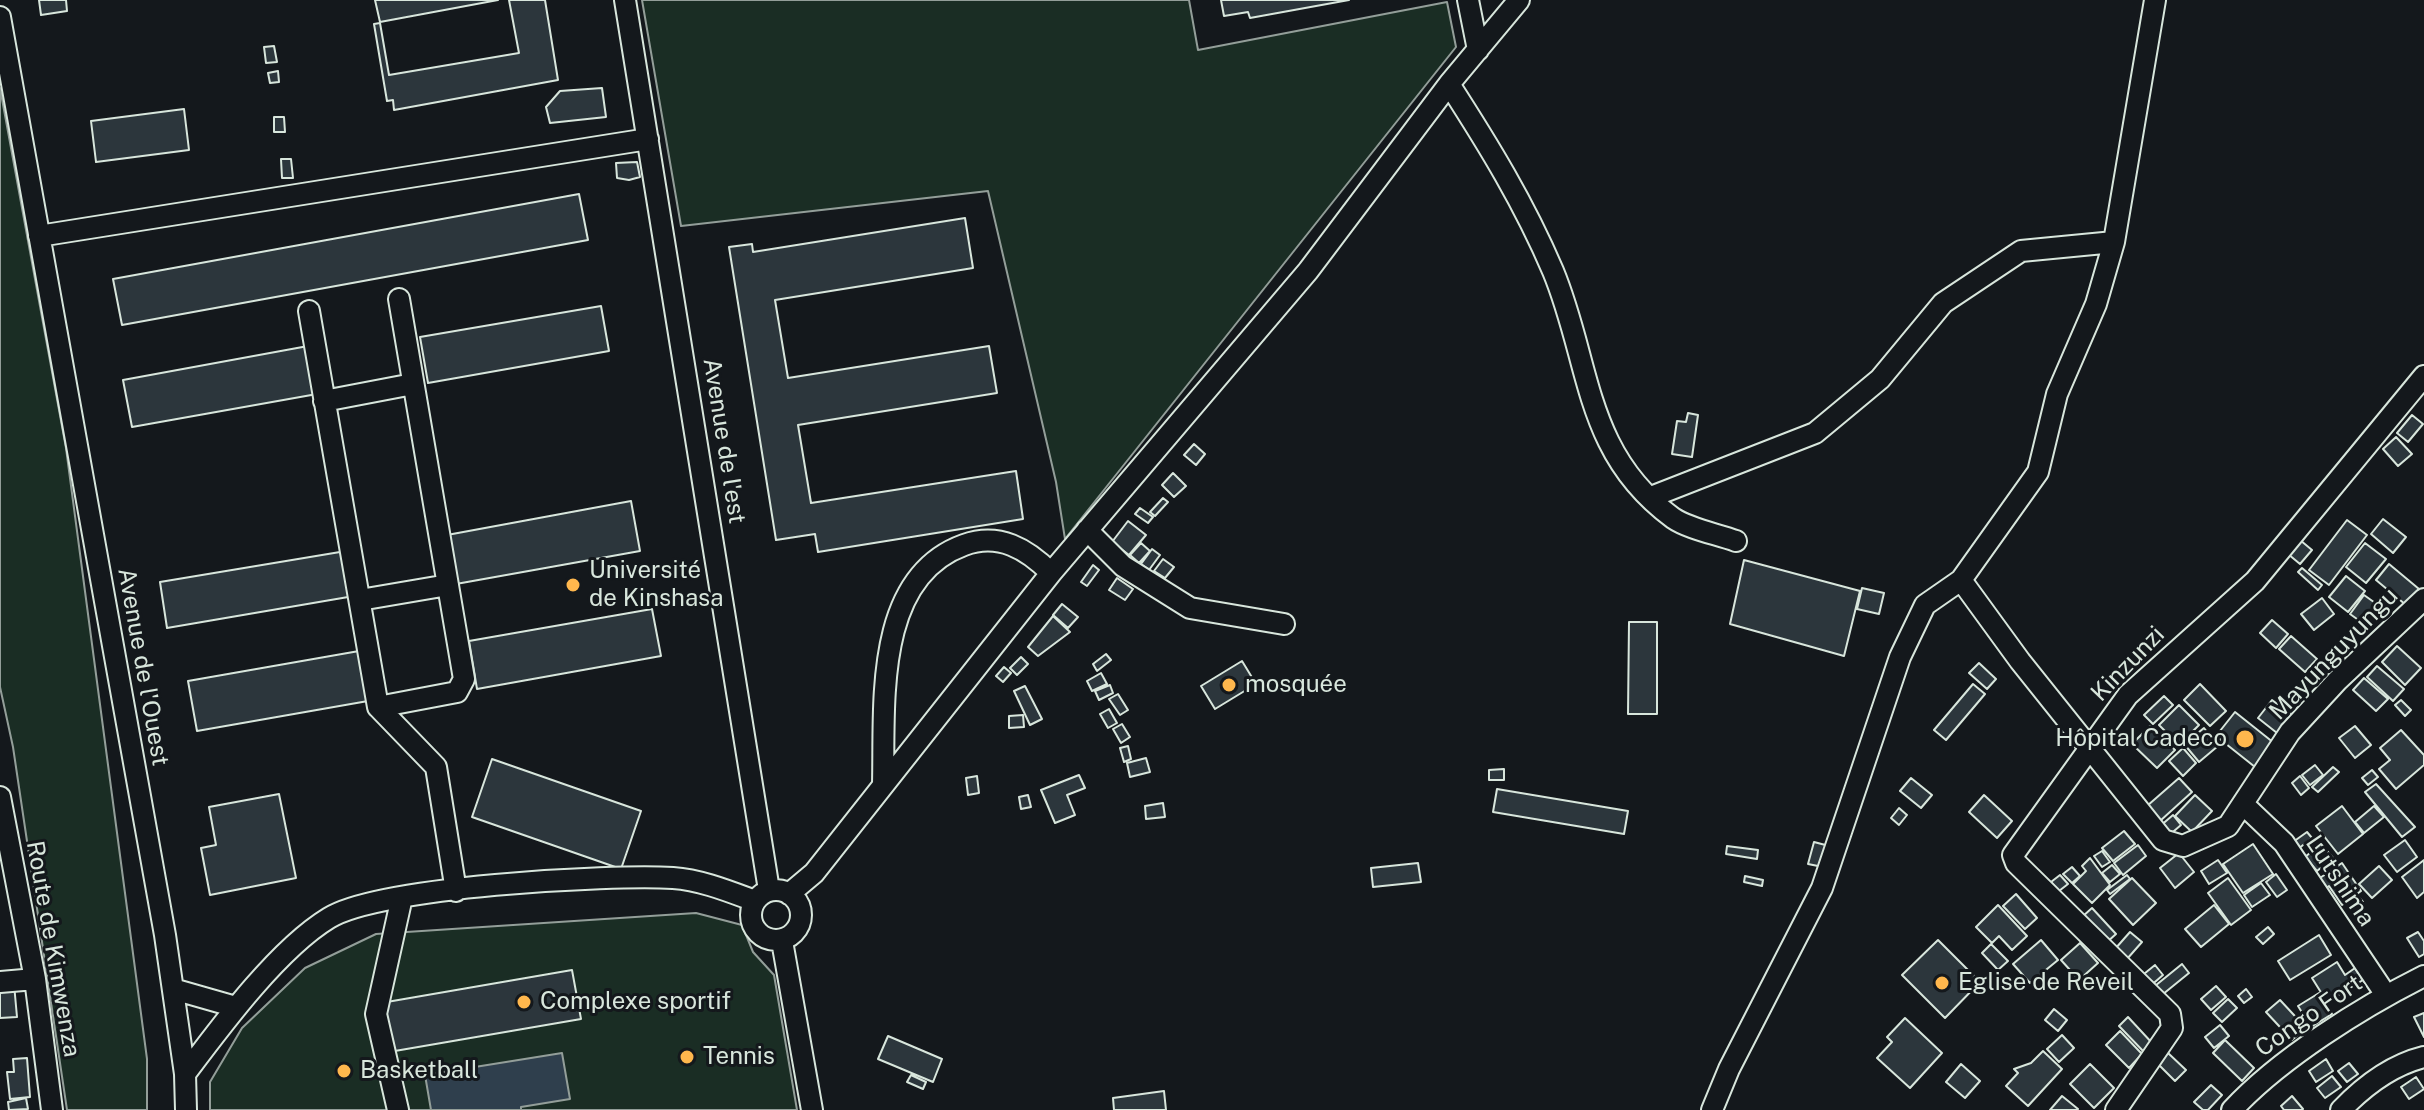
<!DOCTYPE html>
<meta charset="utf-8">
<style>
body{margin:0}
canvas{display:block;background:#14181c}
</style>
<canvas width="2424" height="1110"></canvas>
<script>
const g = document.querySelector('canvas').getContext('2d');
g.lineJoin = 'round';
function fill(path, color) { g.fillStyle = color; g.fill(path, 'evenodd'); }
function trace(path, color, width, dash) { g.strokeStyle = color; g.lineWidth = width; g.lineCap = dash ? 'butt' : 'round'; g.setLineDash(dash || []); g.stroke(path); }
function write(font, color, halo, rows, align = 'center') {
  g.font = font + ' "Public Sans",sans-serif'; g.lineWidth = 6; g.setLineDash([]); g.textBaseline = 'middle'; g.strokeStyle = halo; g.fillStyle = color; for (const [text, x, y, turn = 0] of rows) {
    g.save(); g.translate(x, y); g.rotate((+turn || 0) * Math.PI / 180); g.textAlign = isNaN(turn) ? turn : align; if (halo) g.strokeText(text, 0, 0); g.fillText(text, 0, 0); g.restore();
  }
}
const green = new Path2D(`
 M642 0H1189L1198 50 1447 2 1456 47 1065 539 1056 482 988 191 681 226Z
 M0 88 66 448 147 1059V1110H67L13 747 0 687Z
 M696 913 742 925 753 952 774 975 797 1110H210V1082L242 1028 305 968 376 934Z`);
fill(green, '#1a2d24');
trace(green, '#939e99', 2);
const water = new Path2D(`
 M562 1053 570 1099 521 1107V1110H431L425 1075Z`);
fill(water, '#2f3f4d');
trace(water, '#939e99', 2);
const building = new Path2D(`
 M39 0H66L67 11 41 15Z
 M375 0H498L380 22Z
 M509 0H545L558 80 394 110 393 100 387 101 374 24 380 23 389 75 519 53Z
 M1221 0H1349L1250 18 1248 12 1224 16Z
 M274 46 277 62 266 63 264 47Z
 M278 71 279 82 270 83 268 73Z
 M602 88 606 117 550 123 546 107 560 91Z
 M184 109 189 150 96 162 91 121Z
 M274 117H284L285 132H274Z
 M281 159H291L293 178H282Z
 M637 162 640 177 629 180 617 178 616 163Z
 M579 194 588 240 122 325 113 279Z
 M965 218 973 268 775 300 788 378 989 346 997 393 798 425 811 503 1016 471 1023 519 818 552 815 534 776 540 729 247 752 244 753 252Z
 M601 306 609 351 428 383 420 337Z
 M308 346 317 394 132 427 123 380Z
 M1688 413 1698 415 1692 457 1672 454 1677 421 1686 422Z
 M2412 415 2423 424 2408 442 2397 433Z
 M2396 437 2412 454 2398 466 2383 449Z
 M1194 444 1205 454 1196 465 1184 455Z
 M1173 473 1186 486 1174 497 1162 485Z
 M1163 498 1168 502 1155 516 1150 512Z
 M631 501 640 551 456 584 447 535Z
 M1140 508 1153 517 1148 523 1135 514Z
 M2383 519 2406 537 2393 553 2371 534Z
 M2347 520 2367 535 2329 585 2309 570Z
 M1128 521 1146 535 1129 555 1112 542Z
 M2300 540 2312 550 2300 564 2288 554Z
 M1141 543 1150 551 1139 563 1130 555Z
 M2365 543 2386 559 2366 583 2346 567Z
 M1152 549 1160 555 1149 570 1141 564Z
 M346 551 354 596 167 628 160 582Z
 M1163 559 1174 567 1165 578 1154 571Z
 M1744 560 1860 591 1844 656 1730 624Z
 M2389 564 2419 589 2406 605 2376 580Z
 M1093 565 1099 570 1087 586 1081 582Z
 M2302 568 2322 585 2318 590 2298 572Z
 M2346 576 2365 591 2348 612 2329 597Z
 M1117 578 1133 589 1125 600 1109 590Z
 M1862 588 1884 593 1879 614 1857 609Z
 M2364 595 2378 605 2364 624 2350 614Z
 M2322 598 2334 614 2314 630 2301 614Z
 M1062 604 1078 617 1068 628 1053 615Z
 M652 609 661 656 477 689 469 641Z
 M1053 616 1070 632 1038 656 1028 647Z
 M2272 620 2288 634 2276 648 2260 633Z
 M1629 622H1657V714H1628Z
 M2291 636 2317 659 2305 672 2279 649Z
 M2397 646 2421 668 2405 685 2382 662Z
 M359 651 368 701 197 731 188 681Z
 M1106 654 1111 660 1097 671 1093 664Z
 M1021 657 1028 664 1017 675 1010 668Z
 M1242 661 1256 684 1215 709 1201 686Z
 M1979 663 1996 679 1987 689 1969 673Z
 M2377 666 2404 689 2393 701 2367 677Z
 M1004 667 1011 673 1003 682 996 676Z
 M1101 673 1107 684 1092 691 1087 681Z
 M2364 678 2388 699 2376 711 2353 690Z
 M1973 684 1985 694 1946 740 1934 730Z
 M2200 684 2226 711 2210 726 2184 700Z
 M1110 685 1113 693 1099 700 1095 691Z
 M1025 686 1042 719 1030 725 1014 691Z
 M1118 694 1128 710 1120 715 1109 699Z
 M2164 696 2173 705 2153 724 2144 715Z
 M2272 700 2292 715 2277 733 2258 718Z
 M2401 700 2411 710 2405 716 2395 705Z
 M2179 705 2199 725 2179 745 2159 725Z
 M1109 709 1117 723 1108 728 1100 714Z
 M2235 712 2274 743 2255 767 2216 736Z
 M1023 715 1024 727 1009 728V716Z
 M1122 724 1130 737 1121 743 1113 729Z
 M2150 726 2175 750 2157 768 2132 744Z
 M2355 726 2371 745 2355 758 2339 738Z
 M2204 728 2218 746 2199 762 2184 744Z
 M2401 730 2424 755V765L2396 789 2379 769 2390 760 2380 748Z
 M1128 746 1131 759 1124 762 1120 748Z
 M2183 748 2196 763 2183 776 2169 761Z
 M1146 758 1150 772 1130 777 1127 763Z
 M492 759 641 811 621 869 472 817Z
 M2315 765 2323 775 2310 785 2302 775Z
 M2333 767 2339 772 2318 792 2312 787Z
 M1504 769V780H1489V770Z
 M2372 770 2378 777 2368 785 2362 778Z
 M1079 775 1085 788 1067 795 1075 815 1055 823 1041 790Z
 M977 776 979 793 968 795 966 778Z
 M2300 776 2309 788 2301 795 2292 783Z
 M1911 778 1932 795 1921 808 1900 791Z
 M2179 778 2192 792 2160 821 2147 806Z
 M2376 784 2415 827 2402 837 2365 792Z
 M1497 789 1628 811 1624 834 1493 812Z
 M279 794 296 878 210 895 201 848 216 845 209 807Z
 M1028 795 1031 807 1021 809 1019 797Z
 M1984 795 2012 821 1997 838 1969 812Z
 M2195 795 2212 811 2192 832 2175 816Z
 M1163 803 1165 817 1146 819 1145 806Z
 M2342 806 2363 834 2338 854 2316 826Z
 M2374 806 2384 817 2364 833 2355 822Z
 M1899 808 1907 815 1899 825 1891 818Z
 M2173 815 2181 825 2167 837 2159 827Z
 M2124 831 2135 844 2113 861 2102 848Z
 M2307 832 2312 838 2298 849 2293 842Z
 M2405 840 2417 857 2397 872 2384 855Z
 M1814 842 1833 847 1828 868 1808 864Z
 M2253 844 2273 874 2243 893 2223 864Z
 M2321 844 2333 858 2317 871 2305 857Z
 M2138 845 2146 856 2123 875 2114 863Z
 M1727 846 1758 850 1757 859 1726 854Z
 M2102 851 2110 862 2102 867 2094 856Z
 M2179 853 2194 872 2175 888 2160 868Z
 M2090 858 2110 885 2092 903 2073 884 2086 871 2082 866Z
 M2218 860 2227 873 2209 884 2201 871Z
 M2424 860V892L2417 898 2402 877Z
 M1418 863 1421 882 1373 887 1371 868Z
 M2342 863 2361 891 2342 905 2329 886 2324 890 2317 880Z
 M2112 865 2120 874 2110 882 2102 873Z
 M2379 866 2392 880 2372 898 2359 884Z
 M2072 867 2080 876 2072 883 2063 874Z
 M2276 874 2287 890 2277 897 2266 882Z
 M2060 875 2068 884 2059 891 2051 882Z
 M2127 875 2130 879 2110 894 2107 890Z
 M1745 876 1763 880 1762 886 1744 882Z
 M2132 878 2156 903 2133 925 2109 899Z
 M2228 878 2251 910 2231 925 2208 893Z
 M2261 883 2270 895 2252 907 2244 895Z
 M2016 894 2037 918 2025 929 2003 906Z
 M2357 895 2363 902 2353 911 2347 905Z
 M1998 905 2027 936 2012 950 1999 936 1992 943 1976 927Z
 M2214 905 2229 924 2201 947 2185 929Z
 M2092 908 2116 934 2106 943 2082 917Z
 M2268 927 2274 934 2263 944 2256 937Z
 M2130 932 2142 942 2127 959 2115 949Z
 M2418 932 2424 941V954L2419 957 2407 938Z
 M2319 935 2331 955 2290 980 2278 961Z
 M1938 940 1980 982 1945 1018 1902 975Z
 M2041 940 2058 960 2030 983 2013 964Z
 M2080 943 2098 963 2079 980 2061 960Z
 M1991 944 2008 961 1998 970 1982 953Z
 M2337 962 2345 975 2355 968 2363 980 2327 1002 2312 978Z
 M2182 964 2189 973 2157 999 2150 990Z
 M2155 965 2163 975 2148 988 2139 978Z
 M572 970 581 1019 389 1052 381 1003Z
 M14 984 17 1017 0 1018V985Z
 M2216 986 2226 997 2211 1010 2201 999Z
 M2246 989 2252 997 2244 1003 2238 996Z
 M2319 993 2332 1014 2311 1027 2298 1006Z
 M2228 999 2237 1008 2222 1022 2213 1013Z
 M2280 1000 2306 1028 2292 1040 2266 1012Z
 M2054 1009 2067 1020 2058 1031 2045 1020Z
 M2424 1013V1037L2414 1017Z
 M2128 1017 2153 1044 2144 1052 2119 1026Z
 M1905 1018 1942 1053 1910 1088 1877 1058 1892 1042 1887 1037Z
 M2220 1025 2229 1036 2214 1048 2205 1037Z
 M2120 1031 2142 1054 2129 1068 2106 1045Z
 M2062 1035 2074 1048 2059 1062 2047 1049Z
 M888 1036 942 1059 933 1082 878 1059Z
 M2225 1040 2254 1068 2242 1081 2213 1053Z
 M2043 1051 2062 1069 2028 1106 2006 1086 2018 1073 2014 1069 2031 1063Z
 M2168 1053 2186 1070 2175 1081 2157 1063Z
 M27 1058 30 1097 10 1099 7 1072H14L13 1059Z
 M2326 1059 2333 1071 2316 1082 2309 1071Z
 M2349 1063 2358 1074 2347 1082 2338 1071Z
 M1961 1064 1980 1081 1965 1098 1946 1082Z
 M2090 1064 2114 1088 2094 1108 2070 1084Z
 M911 1075 926 1082 923 1089 907 1082Z
 M2332 1076 2341 1087 2325 1098 2317 1088Z
 M2416 1077 2424 1089 2409 1099 2401 1087Z
 M2211 1085 2222 1095 2208 1110H2203L2194 1102Z
 M1164 1091 1166 1110H1114L1113 1098Z
 M2062 1096 2078 1109 2077 1110H2050Z
 M2292 1096 2303 1109 2302 1110H2284L2281 1106Z
 M26 1098 28 1109 9 1110 8 1102Z`);
fill(building, '#2c363c');
trace(building, '#d8e6dc', 2);
const minor = new Path2D(`
 M625 0 769 890
 M1468 0 1478 50
 M0 17 165 935 185 1074 186 1110
 M1449 84C1489 146 1524 203 1553 271 1591 362 1583 452 1673 518 1689 529 1717 534 1736 541
 M39 236 648 139
 M309 311 378 707 436 767 456 891
 M324 401 413 384
 M1651 497 1815 433 1880 379 1943 303 2021 251 2114 242 2155 0
 M1087 530 1123 566 1190 608 1284 624
 M1961 580 2038 472 2057 394 2096 304 2114 242
 M360 600 448 585
 M378 707 457 692 464 679 399 299
 M883 784C885 705 873 578 964 545 999 532 1027 549 1051 573
 M0 797 35 979 52 1110
 M2243 804 2284 843 2386 995
 M751 915a25 25 0 1 1 50 0a25 25 0 1 1-50 0Z
 M789 894 814 873 1051 573 1308 271 1449 84 1519 0
 M782 941 812 1110
 M0 982 35 979
 M173 989 236 1007
 M185 1074C221 1026 278 949 329 918 378 887 610 874 673 878 701 880 728 891 755 901
 M398 1110 376 1014 402 897
 M1712 1110 1729 1069 1822 888 1900 657 1925 605 1961 580 2020 661 2163 840 2183 846 2228 826 2290 732 2337 681 2424 599
 M2116 1110 2172 1028 2170 1014 2016 863 2013 855 2128 695 2255 581 2424 376
 M2232 1110C2279 1059 2362 1007 2424 976
 M2341 1110C2363 1087 2392 1065 2424 1057`);
trace(minor, '#d8e6dc', 24);
trace(minor, '#14181c', 20);
for (const [x, y, r, color] of [
 [573,585,8,"#ffb74d"],
 [1229,685,8,"#ffb74d"],
 [2245,739,10,"#ffb74d"],
 [1942,983,8,"#ffb74d"],
 [524,1002,8,"#ffb74d"],
 [687,1057,8,"#ffb74d"],
 [344,1071,8,"#ffb74d"]
]) { const dot = new Path2D(); dot.arc(x, y, r, 0, 2 * Math.PI); g.fillStyle = color; g.fill(dot); trace(dot, '#14181c', 3); }
write('24px', '#d8e6dc', '#14181c', [
 ["Avenue de l'est",724,441,81],
 ["Mayunguyungu",2334,654,-46],
 ["Kinzunzi",2128,664,-46],
 ["Avenue de l'Ouest",143,667,80],
 ["Lutshima",2340,881,56],
 ["Route de Kimwenza",53,949,80],
 ["Congo Fort",2309,1016,-35]
]);
write('24px', '#d8e6dc', '#14181c', [
 ["Université",589,571],
 ["de Kinshasa",589,599],
 ["mosquée",1245,685],
 ["Hôpital Cadeco",2227,739,"right"],
 ["Eglise de Reveil",1958,983],
 ["Complexe sportif",540,1002],
 ["Tennis",703,1057],
 ["Basketball",360,1071]
], 'left');
</script>
